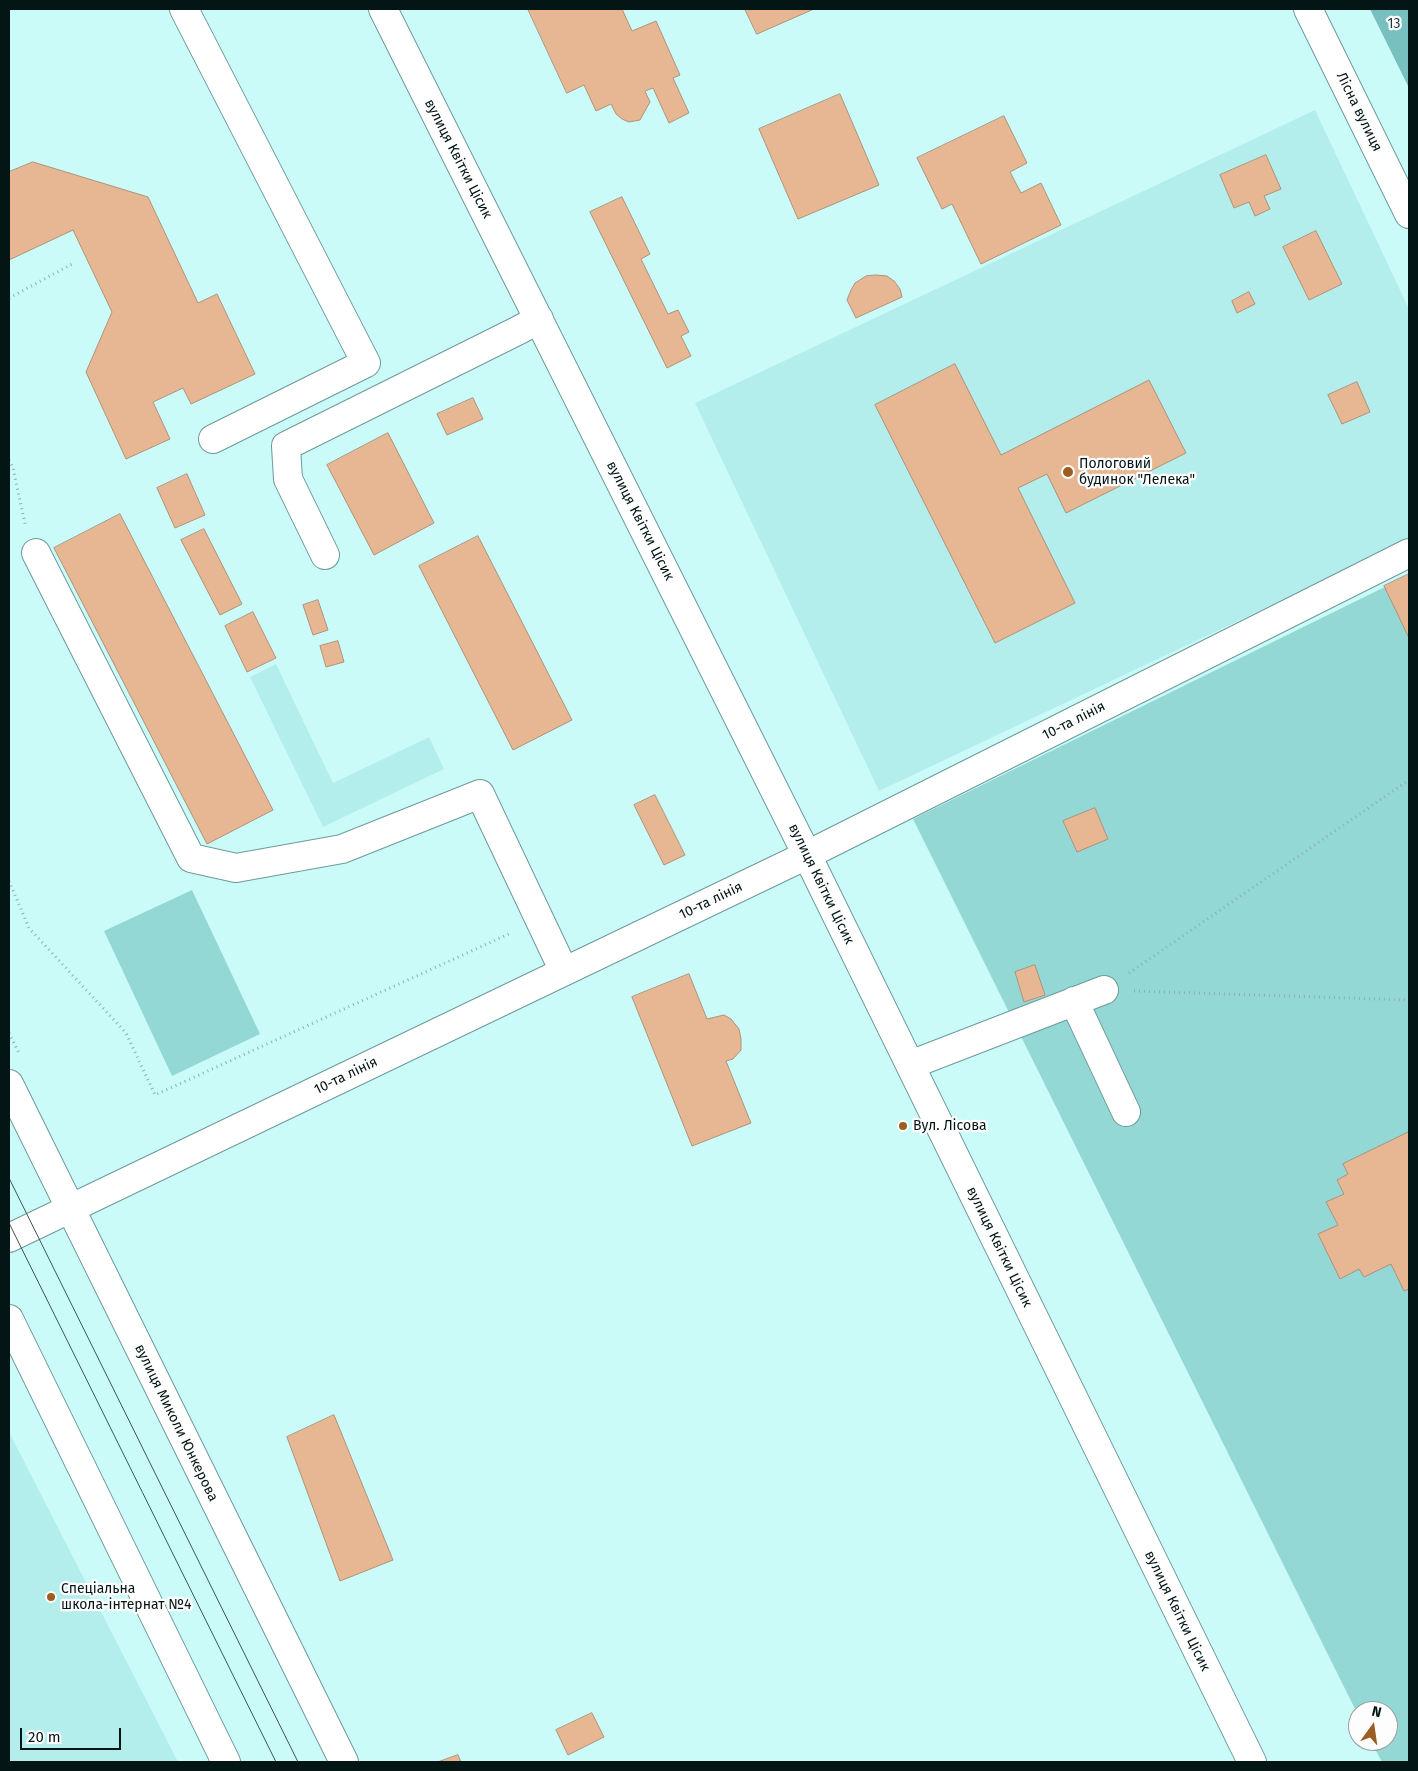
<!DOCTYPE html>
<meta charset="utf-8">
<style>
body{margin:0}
#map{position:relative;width:1418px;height:1771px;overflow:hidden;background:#cbfbf9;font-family:"Fira Sans",sans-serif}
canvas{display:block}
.frame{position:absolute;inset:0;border:10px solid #041515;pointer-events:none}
.north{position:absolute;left:1348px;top:1701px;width:50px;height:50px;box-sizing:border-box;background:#fdfdfd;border:1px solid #99a0a0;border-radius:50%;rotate:14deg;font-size:14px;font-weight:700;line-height:20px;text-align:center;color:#041515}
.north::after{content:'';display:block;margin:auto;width:18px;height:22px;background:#9b5d22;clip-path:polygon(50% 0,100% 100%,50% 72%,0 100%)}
.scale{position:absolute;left:20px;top:1728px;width:101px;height:22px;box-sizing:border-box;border:2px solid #041515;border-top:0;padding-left:6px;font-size:15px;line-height:18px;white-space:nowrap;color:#041515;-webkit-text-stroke:4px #fdfdfd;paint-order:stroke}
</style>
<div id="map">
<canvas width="1418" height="1771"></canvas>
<div class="frame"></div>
<div class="north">N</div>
<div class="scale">20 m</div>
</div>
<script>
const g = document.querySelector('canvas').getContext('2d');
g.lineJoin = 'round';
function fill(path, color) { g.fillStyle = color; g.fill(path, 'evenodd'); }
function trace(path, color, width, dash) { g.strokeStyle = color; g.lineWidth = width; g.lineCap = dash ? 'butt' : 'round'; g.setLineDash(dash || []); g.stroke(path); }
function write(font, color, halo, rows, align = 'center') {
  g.font = font + ' "Fira Sans",sans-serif'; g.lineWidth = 4.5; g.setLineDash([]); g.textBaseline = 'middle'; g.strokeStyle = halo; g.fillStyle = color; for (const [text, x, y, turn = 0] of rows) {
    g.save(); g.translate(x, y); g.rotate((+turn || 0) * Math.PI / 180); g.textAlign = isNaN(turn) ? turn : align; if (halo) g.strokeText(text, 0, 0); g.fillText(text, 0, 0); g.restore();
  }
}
fill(new Path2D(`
 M1315 110 1409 309V540L879 791 695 403Z
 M276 664 333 783 429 737 444 769 323 827 250 677Z
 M9 1432 178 1762H9Z`), '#b4eeec');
fill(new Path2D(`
 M1409 575V1762H1382L1371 1741H1388V1711H1358V1715L913 819Z
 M192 890 260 1034 172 1076 104 931Z`), '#94d8d6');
fill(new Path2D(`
 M1370 9H1409V88Z`), '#77c0bf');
const building = new Path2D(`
 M528 9H622L632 31 656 21 680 75 673 78 689 113 669 123 653 88 645 91 650 102 640 120 629 122 622 119 616 114 611 104 596 111 584 85 567 93Z
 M745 9H814L757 34Z
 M840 94 879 185 798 219 759 129Z
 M1004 116 1027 163 1010 172 1021 193 1041 183 1061 225 981 264 952 204 942 209 917 158Z
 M1266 155 1281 189 1264 196 1270 209 1255 216 1249 202 1234 208 1220 175Z
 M33 162 148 197 198 303 217 294 255 374 191 404 183 388 153 402 170 439 126 459 86 372 112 312 73 230 9 260V172Z
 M622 197 650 254 641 259 668 314 678 310 689 332 681 336 691 356 667 368 590 212Z
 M1316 231 1342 284 1309 300 1283 247Z
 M876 275 887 276 894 281 900 289 902 297 856 318 847 300 851 290 855 283 866 276Z
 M1249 292 1255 304 1237 313 1232 301Z
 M955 364 1001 455 1149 380 1186 453 1066 513 1047 474 1018 488 1075 603 995 643 875 405Z
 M1357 382 1370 412 1342 424 1328 395Z
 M473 398 483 419 447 435 437 414Z
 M388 433 434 523 374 555 327 465Z
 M187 474 205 515 175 528 157 488Z
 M120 514 273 810 207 844 54 548Z
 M204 529 242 604 220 615 181 540Z
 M478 536 572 720 513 750 419 566Z
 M1409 574V638L1384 586Z
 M318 600 328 630 313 635 303 605Z
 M253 612 276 658 247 672 225 626Z
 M338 641 344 662 326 667 320 646Z
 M655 795 685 855 664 865 634 805Z
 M1095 808 1108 839 1077 852 1063 821Z
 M1035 965 1045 995 1024 1002 1015 972Z
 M689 974 707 1019 724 1015 731 1019 739 1029 741 1039V1050L733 1059 726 1061 751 1123 692 1146 632 997Z
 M1409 1132V1289L1404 1291 1391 1264 1364 1277 1359 1269 1340 1279 1318 1234 1338 1225 1326 1202 1344 1194 1337 1180 1348 1174 1343 1164Z
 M334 1415 393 1560 340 1581 287 1437Z
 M592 1713 604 1737 568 1755 556 1730Z
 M458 1755 461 1762H438Z`);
fill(building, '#e6b792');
trace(building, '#af927a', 1);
const minor = new Path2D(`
 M184 9 366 363 213 439
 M383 9 807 855 1252 1762
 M1308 9 1409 214
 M36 553 191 858 236 868 342 849 480 794 561 965
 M325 555 288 479 286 446 519 330 539 319
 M1074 1001 1126 1112
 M910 1065 1104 990
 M9 1084 344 1762
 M9 1238 807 855 1409 553
 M9 1319 226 1762`);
trace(minor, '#6d9a99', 30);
trace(new Path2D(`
 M9 298 74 263
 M9 460 13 468 25 524
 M9 881 29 928 126 1033 155 1095 511 933
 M1129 973 1409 780
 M1134 991 1409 1000
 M9 1033 20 1055`), '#8bb1af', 3, [1, 4]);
trace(minor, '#fff', 28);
trace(new Path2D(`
 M9 1178 298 1762
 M9 1223 276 1762`), '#3b5554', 1);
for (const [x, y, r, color] of [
 [1068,472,6,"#9b5d22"],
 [903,1126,5,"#9b5d22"],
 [51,1597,5,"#9b5d22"]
]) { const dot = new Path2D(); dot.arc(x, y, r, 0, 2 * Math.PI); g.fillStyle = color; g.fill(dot); trace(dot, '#fdfdfd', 2); }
write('14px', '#193d3c', '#fdfdfd', [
 ["13",1394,24]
]);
write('14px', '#041515', '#fdfdfd', [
 ["Лісна вулиця",1359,112,64],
 ["вулиця Квітки Цісик",458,159,63],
 ["вулиця Квітки Цісик",640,521,63],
 ["10-та лінія",1074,721,-27],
 ["вулиця Квітки Цісик",821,884,64],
 ["10-та лінія",711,901,-26],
 ["10-та лінія",346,1076,-26],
 ["вулиця Квітки Цісик",999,1247,64],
 ["вулиця Миколи Юнкерова",176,1423,64],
 ["вулиця Квітки Цісик",1177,1611,64]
]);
write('14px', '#041515', '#fdfdfd', [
 ["Пологовий",1079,464],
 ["будинок \"Лелека\"",1079,480],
 ["Вул. Лісова",913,1126],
 ["Спеціальна",61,1589],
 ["школа-інтернат №4",61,1605]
], 'left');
</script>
